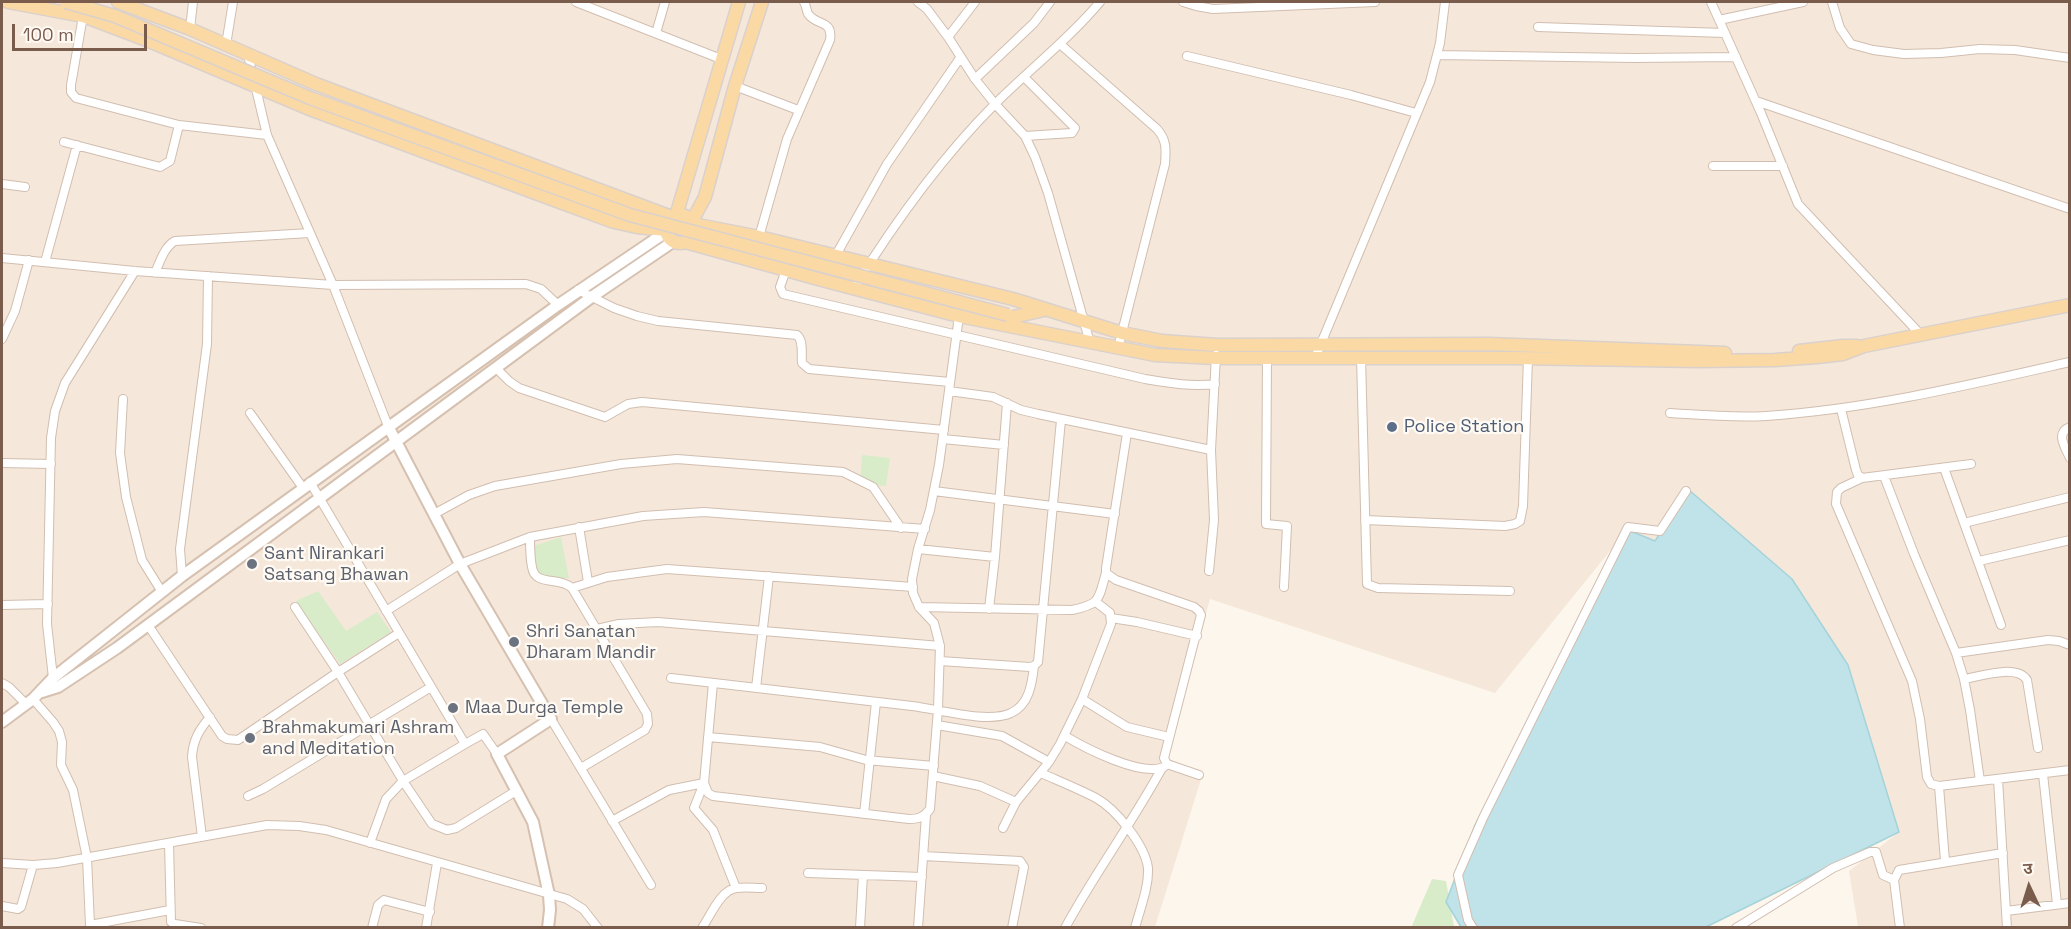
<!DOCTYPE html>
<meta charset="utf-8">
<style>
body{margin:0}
#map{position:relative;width:2071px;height:929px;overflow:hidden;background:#fdf6ec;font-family:"Space Grotesk","Noto Sans Devanagari",sans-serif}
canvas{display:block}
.frame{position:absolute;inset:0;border:3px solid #7a5c4d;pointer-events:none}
.north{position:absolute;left:1999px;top:857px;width:60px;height:60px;-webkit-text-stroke:4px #fffaf3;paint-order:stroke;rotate:356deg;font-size:16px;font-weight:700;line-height:24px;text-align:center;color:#7a5c4d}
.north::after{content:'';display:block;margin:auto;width:21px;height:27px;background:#7a5c4d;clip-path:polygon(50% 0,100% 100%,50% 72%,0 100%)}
.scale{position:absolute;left:12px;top:24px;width:135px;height:27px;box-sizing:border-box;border:3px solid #7a5c4d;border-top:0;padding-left:8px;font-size:18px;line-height:21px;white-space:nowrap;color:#7a5c4d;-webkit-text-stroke:4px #fffaf3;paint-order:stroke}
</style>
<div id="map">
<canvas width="2071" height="929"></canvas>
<div class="frame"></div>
<div class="north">उ</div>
<div class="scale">100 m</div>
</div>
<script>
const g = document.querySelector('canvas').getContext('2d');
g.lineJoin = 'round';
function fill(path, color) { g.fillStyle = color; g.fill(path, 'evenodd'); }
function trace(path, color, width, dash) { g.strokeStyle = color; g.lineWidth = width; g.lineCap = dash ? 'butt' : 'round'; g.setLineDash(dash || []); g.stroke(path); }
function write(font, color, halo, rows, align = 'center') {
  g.font = font + ' "Space Grotesk",sans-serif'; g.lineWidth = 4.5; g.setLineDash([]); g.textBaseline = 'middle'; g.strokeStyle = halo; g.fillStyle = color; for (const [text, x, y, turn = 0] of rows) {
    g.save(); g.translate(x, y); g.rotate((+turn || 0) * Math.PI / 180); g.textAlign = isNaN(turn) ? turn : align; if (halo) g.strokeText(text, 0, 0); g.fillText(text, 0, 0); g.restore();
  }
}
fill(new Path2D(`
 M2 2H2069V927H1858L1849 871 1899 832 1655 542 1627 530 1495 693 1210 599 1166 757 1202 776 1155 927 2 928Z`), '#f5e8da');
fill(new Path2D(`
 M862 455 890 458 886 486 860 484Z
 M561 537 569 578H534L527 548Z
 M318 591 346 631 377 612 391 632 340 664 296 601Z
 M1432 879 1446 881 1454 927 1411 928Z`), '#d8ecc9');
const water = new Path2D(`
 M1689 490 1792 579 1848 665 1899 832 1706 927H1461L1446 902 1475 825 1628 530 1655 541Z`);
fill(water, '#bfe3e8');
trace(water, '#a5d3da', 1.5);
const street = new Path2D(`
 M576 2 721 59
 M918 2 927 9 948 37 975 79 995 104 1025 136 1035 157 1048 193 1090 343
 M1183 2 1196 6 1213 9 1375 2
 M1711 2 1761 113 1798 204 1921 335
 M1832 2 1840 28 1851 44 1873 50 1904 54 1941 53 1980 49 2015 50 2070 58
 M83 16 71 85V92L76 98 179 125 267 135
 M1719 20 1803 2
 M1538 27 1725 33
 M190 29 193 2
 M656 33 665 2
 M948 37 975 2
 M1060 44 1157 129C1167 140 1166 150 1165 164L1118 348
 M226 45 233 2
 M248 55 267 135 333 285 388 426
 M1437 55 1634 58 1736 57
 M1187 56 1351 95 1416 113
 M1024 77 1075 128 1072 133 1025 136
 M975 79 1034 23 1050 2
 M735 86 798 110
 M1756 101 2070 209
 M64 142 160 167 170 161 179 125
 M1713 166H1783
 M2 184 25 187
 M759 237 787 139 830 40C833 20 818 26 809 15 806 12 807 6 804 2
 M836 255 887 164 960 58
 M2 258 135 271 333 285 526 284 541 289 558 305
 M45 262 77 145
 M786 270 780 287 783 294 1145 379C1169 383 1191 387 1215 384
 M155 273C160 262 164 247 175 241L310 233
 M854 288C895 222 940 159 995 104 1030 69 1069 39 1100 2
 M578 290 614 308 637 316 658 321 797 335C804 341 801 354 802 363L809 369 950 382
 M2 339 15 311 29 260
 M1267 357 1266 524 1287 526 1284 587
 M1361 357 1367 584 1378 588 1510 591
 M1315 358 1430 82 1440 43 1445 2
 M496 368 509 381 519 388 605 417 628 404 642 402 944 430
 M949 391 993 397 1021 410 1038 414 1211 450
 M123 399 120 453 126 497 142 560 162 592
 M1841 409 1856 470 1858 475 1862 478 1971 464
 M250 413 303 488
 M1670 413C1702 415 1734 418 1766 416 1869 409 1969 385 2070 362
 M2070 427C2055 433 2065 447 2070 458
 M1127 433 1106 568V573L1116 580 1194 607 1199 611 1201 615 1164 758 1167 764 1199 775
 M943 439 1004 445
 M2 463 51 464
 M1944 468 2001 625
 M1884 476 1914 554 1956 653 1964 679 1970 710 1980 781
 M1862 478 1841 488 1837 492 1836 504 1912 681 1920 719 1927 777 1931 784 1939 786 2070 770
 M310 482 465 744 483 734 497 754
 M934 491 1115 514
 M434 514 469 495 495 486 621 464 677 459 843 472 873 487 901 528
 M1365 520 1505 526 1515 524 1520 521 1523 506 1528 358
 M1964 523 2070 497
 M579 527 588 582
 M530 537C530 547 530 558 532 567 535 587 559 576 572 588L647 714 648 724 645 730 581 768
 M918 549 995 557
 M1979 561 2070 540
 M1209 571 1214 520 1211 450 1216 355
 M182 576 180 549 207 344 208 276
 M572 588 607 577 667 569 913 587
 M2 605 48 604
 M295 607 338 672 403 781 465 744
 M919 607 1072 610C1101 604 1098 600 1106 573
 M989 609 995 557 1007 403
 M386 611 460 564 530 537 643 516 704 512 925 529
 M1111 618 1137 622 1197 636
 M148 625 222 736 227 739 238 740 338 672 399 633
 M597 629 619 624 658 622 940 646
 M1956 653 2048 640 2059 641 2070 645
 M940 661 1030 667 1034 666 1038 662 1061 420
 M53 678 47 624 51 438 55 411 65 383 135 271
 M671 678C751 687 832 697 912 706 938 709 988 724 1011 713 1029 705 1032 684 1034 666
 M1964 679C1981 676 2017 664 2027 680L2038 748
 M2 683 9 687 26 704
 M713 683 704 783 708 793 713 796 909 819C919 819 924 817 930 809L938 709 940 646 934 623 919 607 913 593 912 579 918 549 930 510 939 465 959 316
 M756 688 769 576
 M33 699 53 722 59 731 62 742 61 765 73 790 87 858 90 925 170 910
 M1082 699 1127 727 1169 737
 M551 719 651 885
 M937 725 1002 736 1049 762
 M1065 736C1085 748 1141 777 1164 767
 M708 737 820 747 866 760 934 766
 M1041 773C1059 781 1079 789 1096 798 1116 809 1145 845 1148 868 1149 887 1140 909 1135 928
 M2043 774 2057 904
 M933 776 980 786 1016 802
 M1998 779 2007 928
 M1939 786 1945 861
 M248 796 263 789 431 687
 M864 814 876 702
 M612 821 669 790 704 783 694 808 713 830 736 888
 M1003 828 1016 802 1049 762 1060 744 1082 699 1111 624 1110 613 1096 602
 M202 837 192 757C193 740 199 730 210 717
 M169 843 171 922 175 924 201 928
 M370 843 386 799 403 781 432 824 447 830 456 828 516 791
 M923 856 1020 861 1024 867 1012 928
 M2 863 33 865 57 863 267 825 299 826 326 830 567 899 583 909 598 928
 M808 873 922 877
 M2 906 18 909 21 907 33 865
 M2006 911 2070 903
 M372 928 378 905 384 900 430 912
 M426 928 437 863
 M702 928C711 915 721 889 737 888 745 887 754 888 762 888
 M860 928 863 875
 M918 928 926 815
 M1065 928C1095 873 1132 823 1162 768
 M1473 928 1468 920 1458 875 1483 818 1628 527 1660 531 1686 491
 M1736 928 1833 868 1870 852H1876L1883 875 1894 880
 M1900 928 1894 880 1899 870 2003 853`);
const secondary = new Path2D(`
 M388 426 460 564 551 719 497 754 533 822 549 895 550 910 548 928
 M42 692 58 687 117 648 593 296 674 241
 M2 722 33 699 53 678 182 576 558 305 666 232`);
const primary = new Path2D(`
 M8 2 83 16 149 41 312 110 554 200 614 222 637 227 666 230
 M118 2 190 29 316 84 672 217
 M666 229a14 14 0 1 1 28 0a14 14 0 1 1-28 0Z
 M676 216 739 2
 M692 221 705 197 735 86 762 2
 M693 224 759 237 1013 299 1122 333 1162 341 1217 345 1489 344 1725 353
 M685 242 822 280 959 316 1155 355 1216 358H1512L1700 361 1775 360 1817 357 1843 354 1864 346 2070 305
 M1013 317 1044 310
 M1799 351 1843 346H1857`);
trace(street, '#d1beb0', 10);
trace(secondary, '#d6c0b0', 14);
trace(primary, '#dad1cd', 15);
trace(street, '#fff', 8);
trace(secondary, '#fff', 10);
trace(primary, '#fbd9a5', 12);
const primaryBridge = new Path2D(`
 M66 2 115 16 310 98 630 215 1008 315`);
trace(primaryBridge, '#dad1cd', 15, []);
trace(primaryBridge, '#fbd9a5', 12);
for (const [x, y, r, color] of [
 [1392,427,6,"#5c6f8a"],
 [252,564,6,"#6b7280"],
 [514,642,6,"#6b7280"],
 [453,708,6,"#6b7280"],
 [250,738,6,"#6b7280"]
]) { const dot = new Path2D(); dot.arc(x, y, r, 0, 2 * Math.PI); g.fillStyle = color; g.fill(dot); trace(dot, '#fffaf3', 2); }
write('18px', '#4e5e75', '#fffaf3', [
 ["Police Station",1404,427]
], 'left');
write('18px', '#5b616d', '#fffaf3', [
 ["Sant Nirankari",264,554],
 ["Satsang Bhawan",264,575],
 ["Shri Sanatan",526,632],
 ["Dharam Mandir",526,653],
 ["Maa Durga Temple",465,708],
 ["Brahmakumari Ashram",262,728],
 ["and Meditation",262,749]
], 'left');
</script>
